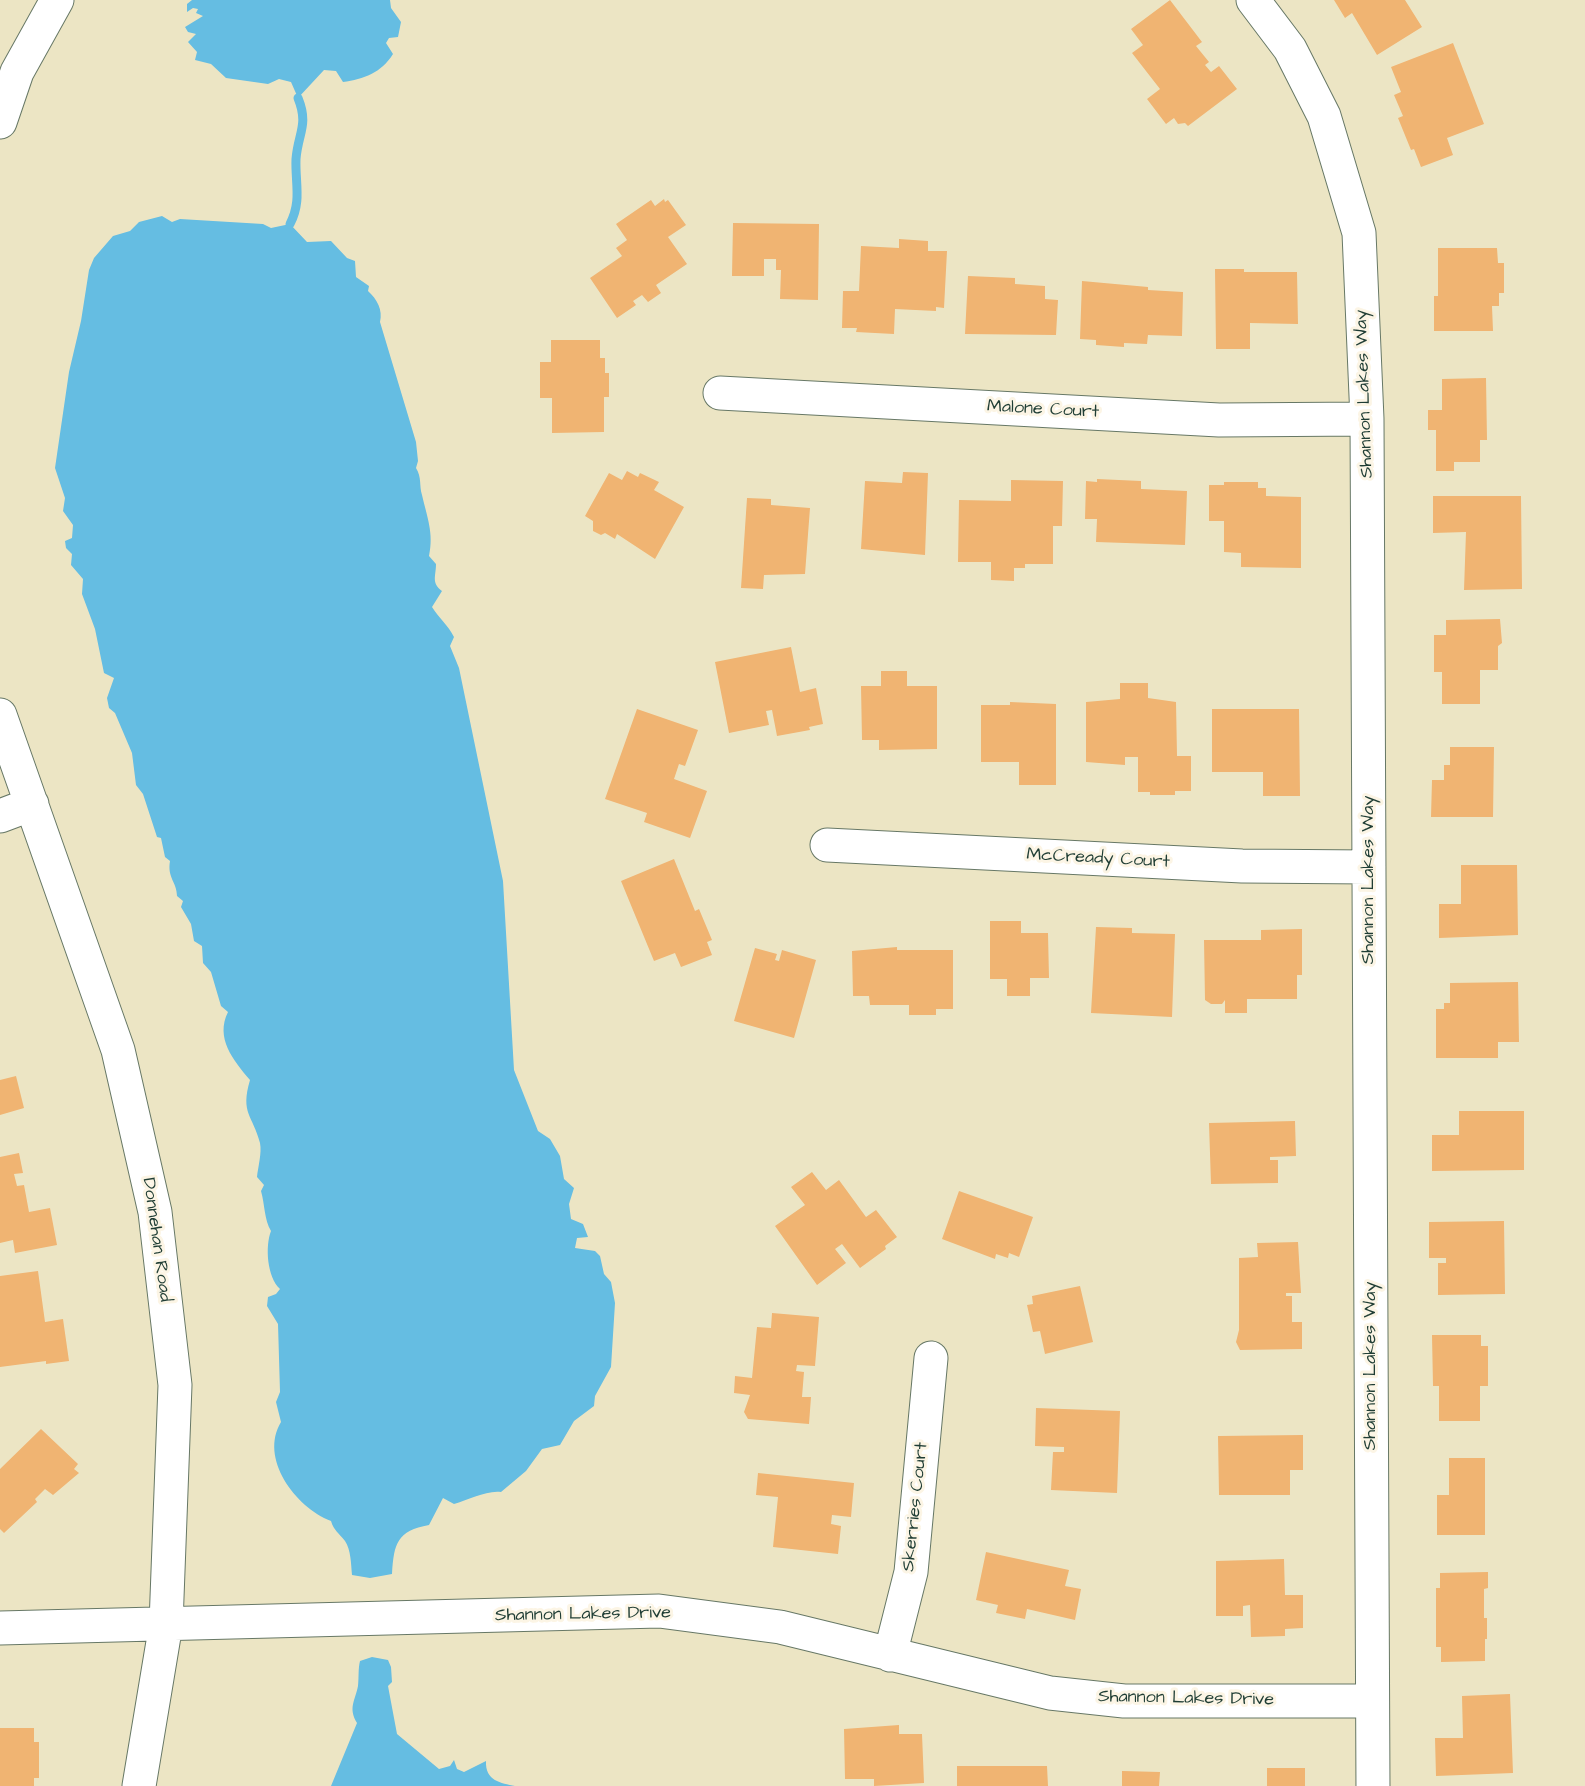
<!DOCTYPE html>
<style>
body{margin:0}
canvas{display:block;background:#ece5c4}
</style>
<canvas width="1585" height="1786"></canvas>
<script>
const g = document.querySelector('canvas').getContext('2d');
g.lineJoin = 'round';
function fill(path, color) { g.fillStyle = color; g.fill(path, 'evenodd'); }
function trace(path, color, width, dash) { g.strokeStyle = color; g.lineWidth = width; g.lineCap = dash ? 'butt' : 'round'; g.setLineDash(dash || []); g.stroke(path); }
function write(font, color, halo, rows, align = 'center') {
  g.font = font + ' "Architects Daughter",sans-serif'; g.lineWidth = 6; g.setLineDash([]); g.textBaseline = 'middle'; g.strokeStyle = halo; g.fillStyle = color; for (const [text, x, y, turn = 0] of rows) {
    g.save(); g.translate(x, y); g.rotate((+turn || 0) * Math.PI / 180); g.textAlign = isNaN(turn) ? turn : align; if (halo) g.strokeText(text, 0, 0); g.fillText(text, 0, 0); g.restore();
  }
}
fill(new Path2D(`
 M192 0H390L391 8 401 22 398 37 389 38 386 43 393 54C381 73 364 79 343 82L336 71 324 70 298 98 291 82 279 79 268 84 226 78 211 64 195 60 197 52 188 42 196 34 188 32 185 27 203 16 196 13 198 9 193 8 187 12V4Z
 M162 216 172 222 180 219 263 224 271 228 290 224 307 242 331 241 347 258 355 261 356 277 369 286 368 291C377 299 383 310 380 322L416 442 418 461 416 468C422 478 419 485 422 495 427 517 434 533 429 556L436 564C436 576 431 583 442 591L432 607C439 618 448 625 454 637L450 646 459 668 503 881 514 1070 538 1131 550 1139 560 1156 564 1179 574 1188 569 1204 571 1219 583 1224 588 1237 577 1238 575 1248 595 1251 600 1256 604 1274 611 1282 615 1303 611 1367 595 1396 594 1406 574 1421 560 1445 542 1449 526 1471 501 1492C487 1490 468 1500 454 1504L443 1498 429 1525C397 1531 394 1543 392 1574L370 1578 352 1575C351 1564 351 1550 345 1541 339 1533 334 1531 331 1521 295 1507 259 1458 281 1422L276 1402 280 1392 278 1324 267 1306 268 1297 276 1294 280 1289C267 1277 265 1246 271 1231 264 1219 265 1205 261 1191L264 1185 257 1177C258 1167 262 1153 260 1143 253 1115 240 1114 250 1080 233 1060 215 1038 228 1012L221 1006 211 972 203 963 202 946 194 941 191 924 181 907 183 901 177 896C177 882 167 878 170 861L165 857 161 838 157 837 143 794 136 785 132 753 115 713 109 708 107 698 114 678 104 673 95 629 82 594 83 579 71 565 72 554 66 548 65 541 72 538 73 525 63 511 65 498 55 468 69 372 81 321 89 270 94 258 113 236 130 231 139 222Z
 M372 1657 388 1660 391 1667 392 1682 388 1686 397 1734 439 1769 450 1766 454 1760 457 1769 464 1772 486 1761C485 1781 501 1783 515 1786H331L357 1723C348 1708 355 1701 358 1686 359 1677 358 1669 360 1661Z`), '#65bde2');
trace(new Path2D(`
 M290 224C302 201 295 183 296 159 298 133 309 125 298 98`), '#65bde2', 9);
fill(new Path2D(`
 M1170 0 1202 42 1196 46 1209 62 1205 65 1211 72 1219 66 1237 89 1188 126 1185 123 1178 124 1174 118 1166 124 1147 99 1160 89 1132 53 1143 45 1131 29Z
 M1334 0H1405L1422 27 1377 55 1352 13 1345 18Z
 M1453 43 1484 124 1447 138 1453 155 1421 167 1414 149 1411 150 1398 118 1403 116 1394 95 1401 92 1391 67Z
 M664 199 665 202 668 200 686 225 668 237 687 264 656 285 661 293 648 302 642 295 633 301 636 305 617 318 590 278 622 256 616 248 627 240 616 224 651 200 655 206Z
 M733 223 819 224 818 300 780 299 781 270H776V259H764V276H732Z
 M899 239 928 241V251H947L944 308 936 307V311L895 309 894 334 856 332 857 328H842L843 291H859L861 246 899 248Z
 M1438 248H1497L1498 263H1504V293H1499V306H1492L1493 331H1434V296H1438Z
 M1215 269H1244V272H1297L1298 324 1250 323V349H1216Z
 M968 276 1015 278V284L1045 286V299L1058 300 1056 335 965 334Z
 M1082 281 1148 287V290L1183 292 1182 336 1148 335 1147 344 1124 343V347L1096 345V340L1080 339Z
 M551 340H600V358H605V373H609V397H604V432L552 433V398H540V362H551Z
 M1486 378 1487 440H1480V462H1454V471H1436V430H1428V410H1442V379Z
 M627 471 638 477 640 473 659 482 654 490 684 507 655 559 617 534 615 539 605 533 601 535 593 531V521L585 516 609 473 622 480Z
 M903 472 928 473 925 555 861 549 865 481 902 483Z
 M1097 479 1141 481V489L1187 491 1185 545 1096 542 1097 519H1085L1086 481 1097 482Z
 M1011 480 1063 481 1062 526H1053V564H1025V568H1014V581L991 580V562H958L959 500 1011 501Z
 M1224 482H1258V488H1266V496L1301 497V568L1241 567V553L1224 552V521H1209V485H1224Z
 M1433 496H1521L1522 589 1464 590 1466 532 1433 533Z
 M747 498 771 499V505L810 508 805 574 764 575 763 589 741 588Z
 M1500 619 1502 643 1498 646V670H1480V704H1442V672H1434V635H1446V620Z
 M791 647 800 692 816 688 823 724 809 727 810 730 777 736 772 710 766 711 769 725 729 733 715 662Z
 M881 671H907V686H937V749L879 750V740H862L861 686H881Z
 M1120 683H1148V698L1176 702 1177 756H1191V791H1175V795H1150V792H1138V757H1125V765L1086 762V702L1120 699Z
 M1010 702 1056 704V785H1019V762H981V705H1010Z
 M637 709 698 730 685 766 679 764 674 779 707 791 690 838 644 822 647 813 605 799Z
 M1212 709H1299L1300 796H1263V772H1212Z
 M1450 747H1494L1493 817H1431L1432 780H1444V765H1450Z
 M674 859 695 911 699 909 712 940 707 942 712 955 681 967 675 953 654 961 621 881Z
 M1461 865H1517L1518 935 1439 938V904H1461Z
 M990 921H1021V933H1048L1049 978H1030V996H1007V979H990Z
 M1096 927 1132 928V933L1175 934 1172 1017 1091 1013Z
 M1302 929V975H1297V999H1247V1013H1225V1000L1222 1004H1211L1205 1000 1204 940H1261V930Z
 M897 947V950H953V1009H936V1015H909V1005H870L869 996H853L852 951Z
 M755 948 777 954 775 960 779 961 782 950 816 960 794 1038 734 1021Z
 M1518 982 1519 1042H1498V1058H1436V1009H1444V1003H1450V983Z
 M16 1076 24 1108 0 1115V1080Z
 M1459 1111H1524V1170L1432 1171V1135H1459Z
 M1295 1121 1296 1156 1270 1157V1160H1278V1183L1211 1184 1209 1123Z
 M19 1153 23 1173 14 1174 17 1186 24 1185 29 1212 50 1208 57 1245 15 1253 13 1240 0 1243V1157Z
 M812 1172 826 1190 839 1180 866 1217 876 1210 897 1237 885 1246 886 1249 860 1268 842 1244 835 1249 846 1263 817 1285 775 1226 805 1205 791 1187Z
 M959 1191 1033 1217 1019 1257 1009 1253 1008 1258 996 1254 995 1259 942 1239Z
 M1504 1221 1505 1294 1438 1295V1263H1446V1258H1429V1222Z
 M1298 1242 1301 1293H1286V1296H1292V1322H1302V1349L1240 1350 1236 1342 1239 1330V1258L1258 1257 1257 1243Z
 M38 1271 45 1322 63 1319 69 1361 46 1364V1361L0 1367V1276Z
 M1080 1286 1093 1342 1045 1354 1040 1331 1033 1332 1027 1305 1033 1304 1032 1296Z
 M772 1313 819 1317 815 1366 797 1365 796 1371 804 1372 802 1397H811L809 1424 748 1419 744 1412 750 1395 734 1393 735 1376 752 1378 757 1327 771 1328Z
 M1432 1335H1481V1346H1488V1386H1480V1421H1439V1386H1433Z
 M1036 1408 1120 1411 1117 1493 1051 1490 1053 1452H1064V1447L1035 1446Z
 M41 1429 78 1464 74 1469 79 1473 53 1495 45 1489 35 1499 37 1502 4 1533 0 1529V1469Z
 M1303 1435V1470H1290V1495H1219L1218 1436Z
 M1449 1458H1485V1535H1437V1495H1449Z
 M758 1473 854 1483 851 1517 832 1515 831 1524 841 1526 838 1554 773 1547 778 1497 756 1495Z
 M986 1552 1069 1570 1065 1586 1081 1589 1075 1620 1027 1609 1025 1619 996 1613 998 1605 976 1600Z
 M1284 1559 1285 1595H1303V1628L1285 1629V1636L1251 1637 1250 1605 1243 1606V1616H1216V1561Z
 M1488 1572V1588L1484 1589V1618H1487V1639H1485V1661L1441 1662V1647H1436V1588H1440V1573Z
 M1510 1694 1513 1773 1436 1776 1435 1738H1463L1462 1696Z
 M899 1725V1734H922L924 1783 874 1786V1779H845L844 1729Z
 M0 1728H34V1742H39V1778H34V1786H0Z
 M957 1766H1047L1048 1786H957Z
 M1267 1768H1305V1786H1267Z
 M1122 1771 1160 1772 1159 1786H1122Z`), '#f0b472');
const minor = new Path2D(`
 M1253 0 1290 49 1324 116 1359 233 1367 419 1373 1786
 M0 122 17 72 57 0
 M720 393 1219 420 1367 419
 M0 715 118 1050 155 1212 175 1385 166 1624 139 1786
 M0 816 32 804
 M827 845 1242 866 1369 867
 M0 1628 659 1611 780 1627 1050 1693 1124 1701H1372
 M890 1655 911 1572 931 1358`);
trace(minor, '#677866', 35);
trace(minor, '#fff', 33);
write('18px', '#1f3d34', '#fcf5e5', [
 ["Shannon Lakes Way",1365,394,-92],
 ["Malone Court",1043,410,3],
 ["McCready Court",1098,859,3],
 ["Shannon Lakes Way",1369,880,-90],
 ["Donnehan Road",156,1240,82],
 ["Shannon Lakes Way",1371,1366,-90],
 ["Skerries Court",916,1507,-84],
 ["Shannon Lakes Drive",583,1615,-1],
 ["Shannon Lakes Drive",1186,1699,1]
]);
</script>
